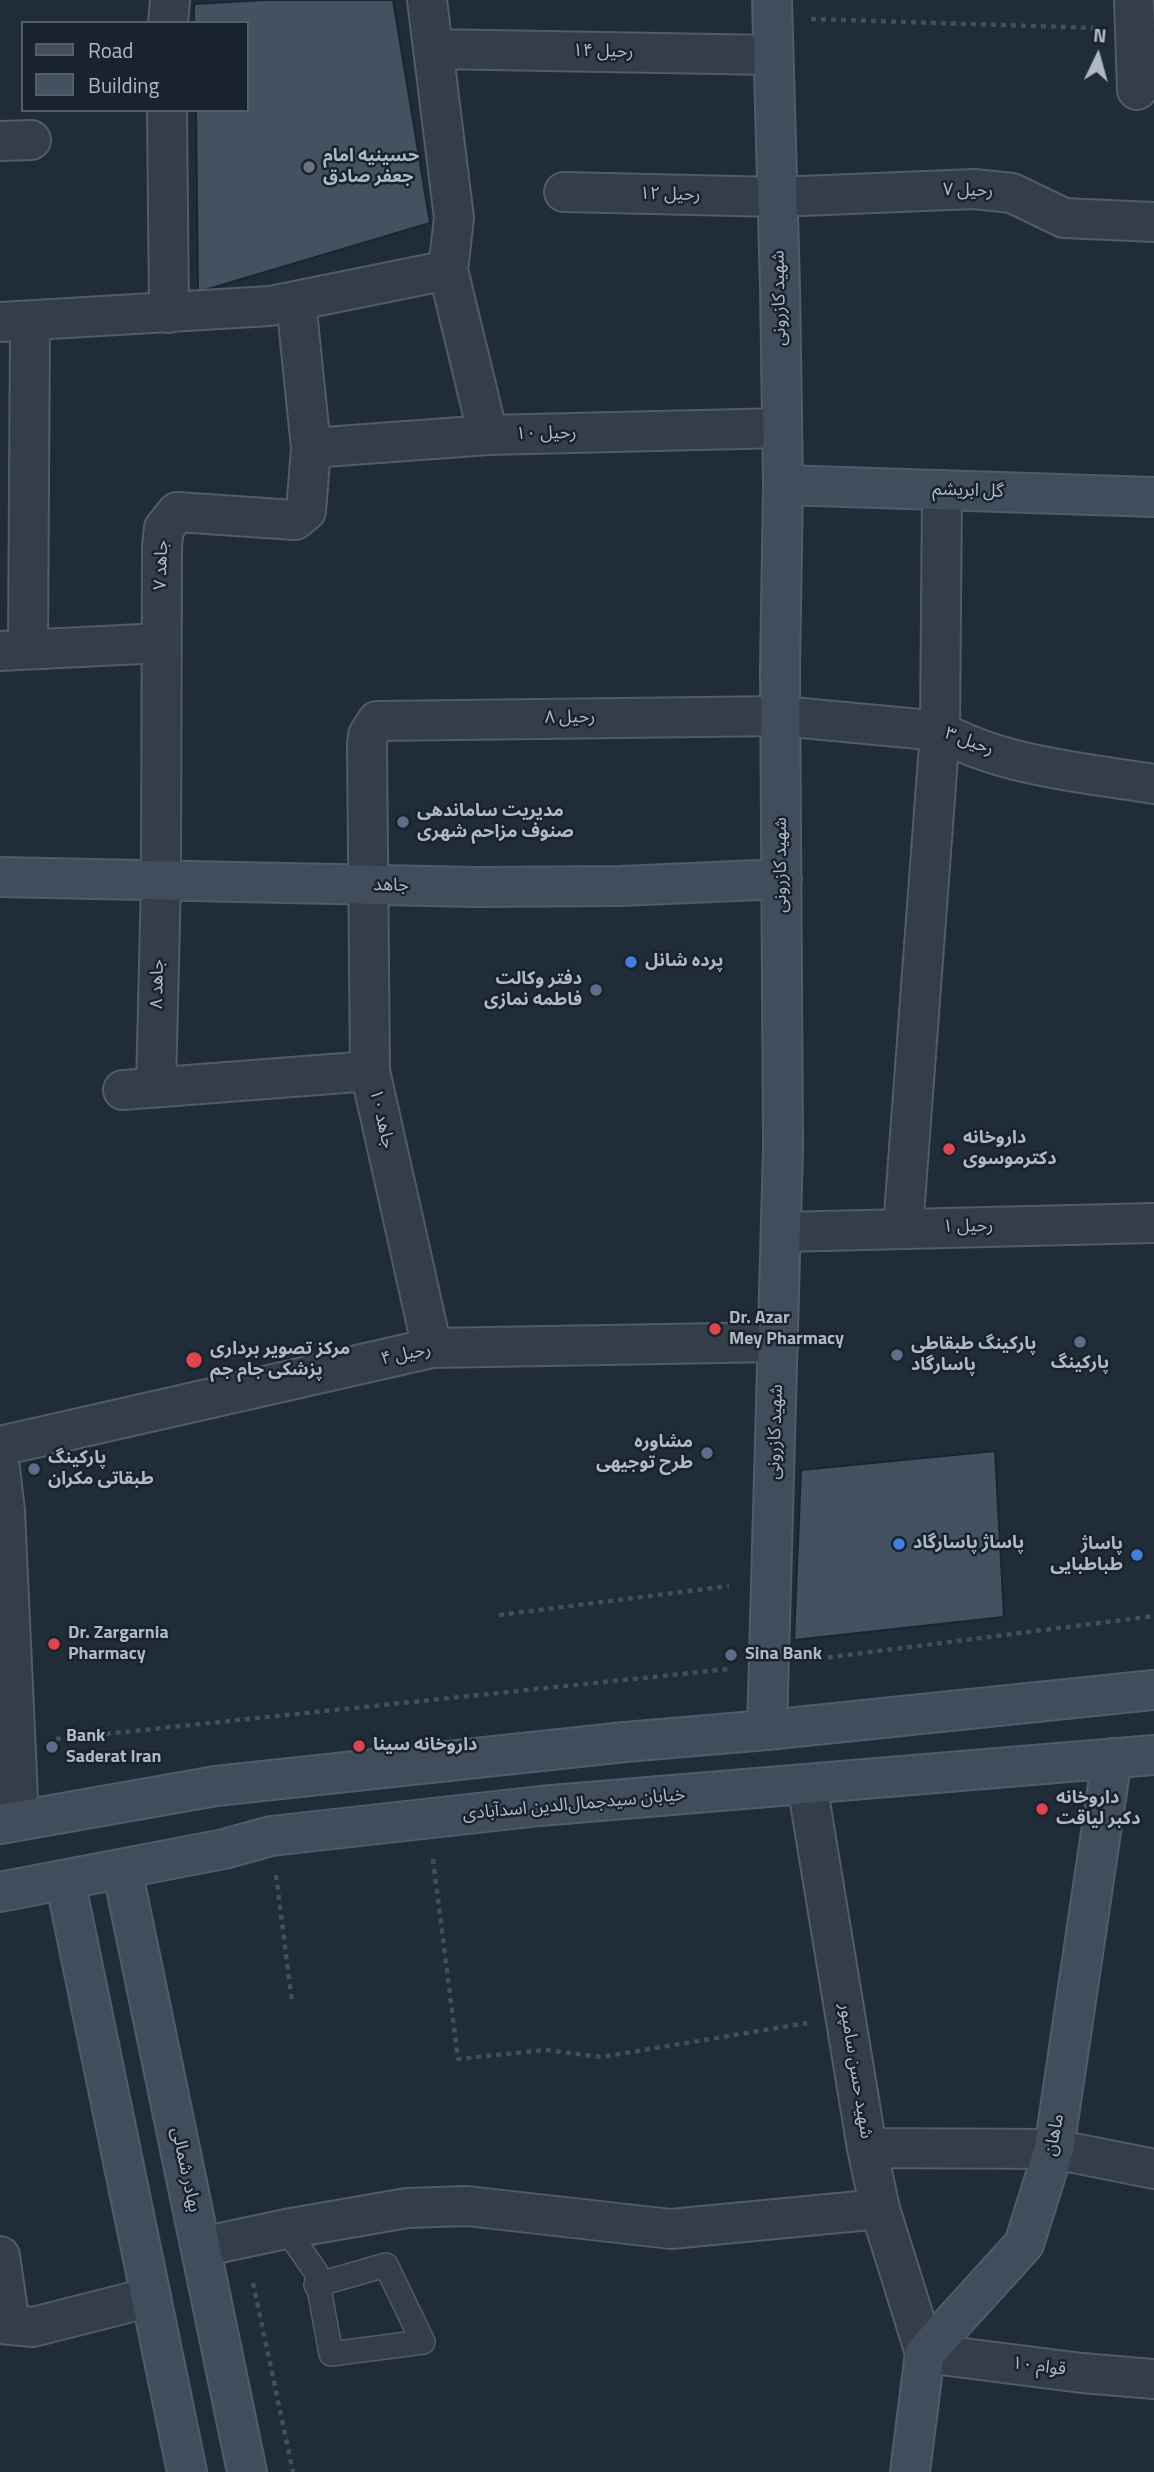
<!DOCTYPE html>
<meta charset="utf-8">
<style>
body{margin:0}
#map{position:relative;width:1154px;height:2472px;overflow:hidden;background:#202c38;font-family:"Titillium Web",sans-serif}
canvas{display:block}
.legend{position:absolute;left:21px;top:21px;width:228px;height:91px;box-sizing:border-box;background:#19232d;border:2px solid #555f6a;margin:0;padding:9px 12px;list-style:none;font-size:21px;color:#aeb9c5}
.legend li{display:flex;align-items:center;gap:14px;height:35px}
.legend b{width:35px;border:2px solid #555f6a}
.north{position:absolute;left:1063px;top:21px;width:70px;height:70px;-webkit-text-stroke:5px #19232d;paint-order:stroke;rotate:5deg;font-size:19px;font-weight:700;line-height:28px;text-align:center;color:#aeb9c5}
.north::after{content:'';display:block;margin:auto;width:24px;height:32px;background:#aeb9c5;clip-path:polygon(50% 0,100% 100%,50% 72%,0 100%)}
</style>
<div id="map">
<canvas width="1154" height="2472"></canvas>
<ul class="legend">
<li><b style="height:9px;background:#414d5c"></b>Road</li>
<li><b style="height:19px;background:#435260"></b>Building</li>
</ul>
<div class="north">N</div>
</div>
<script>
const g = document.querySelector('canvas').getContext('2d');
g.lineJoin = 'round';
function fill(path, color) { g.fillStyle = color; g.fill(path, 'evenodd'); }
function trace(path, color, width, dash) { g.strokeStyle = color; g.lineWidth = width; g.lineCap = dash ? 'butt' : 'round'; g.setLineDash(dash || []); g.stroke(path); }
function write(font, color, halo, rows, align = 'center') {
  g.font = font + ' "Titillium Web","Noto Sans Arabic",sans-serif'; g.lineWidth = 5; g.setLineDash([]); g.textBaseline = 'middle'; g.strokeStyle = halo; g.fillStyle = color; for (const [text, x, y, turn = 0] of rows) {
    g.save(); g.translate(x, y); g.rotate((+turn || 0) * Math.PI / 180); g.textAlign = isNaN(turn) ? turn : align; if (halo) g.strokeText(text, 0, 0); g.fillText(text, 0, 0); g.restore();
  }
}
const building = new Path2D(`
 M265 0H393L430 223 198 292 196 110H247V23H194V4Z
 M995 1451 1004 1617 794 1640 801 1470Z`);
fill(building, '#435260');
trace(building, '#1b252f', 2);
const lane = new Path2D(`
 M286 2229 316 2272 331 2354 423 2342 386 2265 316 2285`);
const street = new Path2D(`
 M1134 0 1137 90
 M168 23 170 0
 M433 49 773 55
 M167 110 169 313
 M0 141 31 140
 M564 192 777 197 974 189 1012 193 1064 218 1154 222
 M448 270 488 435
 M0 322 270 306 448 270 454 218 427 0
 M311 448 488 435 782 428
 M28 649 30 322
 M0 651 161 643
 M156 1087 161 882 162 546 164 528 177 512 295 520 306 511 311 448 296 301
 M123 1090 370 1071
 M903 1229 940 731 942 490
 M781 1232 1154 1223
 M432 1348 370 1071 367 745 368 735 377 721 781 716 940 731C1001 766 1085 773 1154 784
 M0 1446 432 1348 779 1342
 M0 1469 5 1511 19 1820
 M807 1784 867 2148 880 2209 925 2353 1082 2373 1154 2379
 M867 2148 1054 2149 1154 2169
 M201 2247 286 2229 407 2208 467 2206 671 2229 880 2209
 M0 2256 10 2325
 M0 2324 33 2327 151 2297`);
const secondary = new Path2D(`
 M783 485 1154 497
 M0 877 476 887 621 886 782 879
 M767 1730 783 1148 780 670 783 485 780 286 772 0
 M0 1824 216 1786 625 1742 767 1730 1154 1690
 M122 1869 247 2472
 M65 1880 187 2472
 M0 1892 224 1849 271 1836 540 1806 1154 1755
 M910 2472 925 2353 1024 2244 1054 2149 1112 1758`);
trace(lane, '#515c66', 26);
trace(street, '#515c66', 42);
trace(secondary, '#515c66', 42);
trace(new Path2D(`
 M811 19 1096 28
 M499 1615 729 1586
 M808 1660 1154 1616
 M56 1739 729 1669
 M433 1859 458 2059 546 2050 601 2057 807 2023
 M276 1875 292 2002
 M253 2283 293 2472`), '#3c5453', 4.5, [5, 5]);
trace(lane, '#333e48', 23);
trace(street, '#333e48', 38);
trace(secondary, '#414d5c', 38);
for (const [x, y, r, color] of [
 [309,167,7,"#6b7280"],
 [403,822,7,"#5c6f8a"],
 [631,962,7,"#3f7fe0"],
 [596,990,7,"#5c6f8a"],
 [949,1149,7,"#e0444e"],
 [715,1329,7,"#e0444e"],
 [1080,1342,7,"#5c6f8a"],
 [897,1355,7,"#5c6f8a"],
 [194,1360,9,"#e0444e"],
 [707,1453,7,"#5c6f8a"],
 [34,1469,7,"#5c6f8a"],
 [899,1544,7,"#3f7fe0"],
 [1137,1555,7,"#3f7fe0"],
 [54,1644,7,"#e0444e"],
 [731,1655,7,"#5c6f8a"],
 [359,1746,7,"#e0444e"],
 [52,1747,7,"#5c6f8a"],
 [1042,1809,7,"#e0444e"]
]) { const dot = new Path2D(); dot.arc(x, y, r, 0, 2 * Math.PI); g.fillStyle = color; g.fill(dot); trace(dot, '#19232d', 2.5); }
write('18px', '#aeb9c5', '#19232d', [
 ["رحیل ۱۴",603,52,1],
 ["رحیل ۷",968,191,1],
 ["رحیل ۱۲",670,195,1],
 ["شهید کازرونی",780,298,-91],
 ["رحیل ۱۰",546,434,-1],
 ["گل ابریشم",968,491,2],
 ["جاهد ۷",162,565,-88],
 ["رحیل ۸",570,718,-1],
 ["رحیل ۳",969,742,20],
 ["شهید کازرونی",782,865,-90],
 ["جاهد",391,886,1],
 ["جاهد ۸",158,984,-89],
 ["جاهد ۱۰",381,1119,77],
 ["رحیل ۱",968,1227,-1],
 ["رحیل ۴",406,1355,-12],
 ["شهید کازرونی",776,1432,-88],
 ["خیابان سیدجمال‌الدین اسدآبادی",574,1805,-5],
 ["شهید حسن سامپور",855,2071,81],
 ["ماهان",1055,2135,-79],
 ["بهادر شمالی",185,2170,78],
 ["قوام ۱۰",1039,2367,7]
]);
write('bold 18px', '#aeb9c5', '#19232d', [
 ["حسینیه امام",323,157],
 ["جعفر صادق",323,178],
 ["مدیریت ساماندهی",417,812],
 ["صنوف مزاحم شهری",417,833],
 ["پرده شانل",645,962],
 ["دفتر وکالت",582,980,"right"],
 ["فاطمه نمازی",582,1001,"right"],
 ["داروخانه",963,1139],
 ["دکترموسوی",963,1160],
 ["Dr. Azar",729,1319],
 ["Mey Pharmacy",729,1340],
 ["پارکینگ طبقاطی",911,1345],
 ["پاسارگاد",911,1366],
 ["مرکز تصویر برداری",210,1350],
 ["پزشکی جام جم",210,1371],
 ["پارکینگ",1080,1364,"center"],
 ["مشاوره",693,1443,"right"],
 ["طرح توجیهی",693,1464,"right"],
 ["پارکینگ",48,1459],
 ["طبقاتی مکران",48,1480],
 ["پاساژ پاسارگاد",913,1544],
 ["پاساژ",1123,1545,"right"],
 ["طباطبایی",1123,1566,"right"],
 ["Dr. Zargarnia",68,1634],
 ["Pharmacy",68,1655],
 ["Sina Bank",745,1655],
 ["Bank",66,1737],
 ["Saderat Iran",66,1758],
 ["داروخانه سینا",373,1746],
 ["داروخانه",1056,1799],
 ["دکبر لیاقت",1056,1820]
], 'left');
</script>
